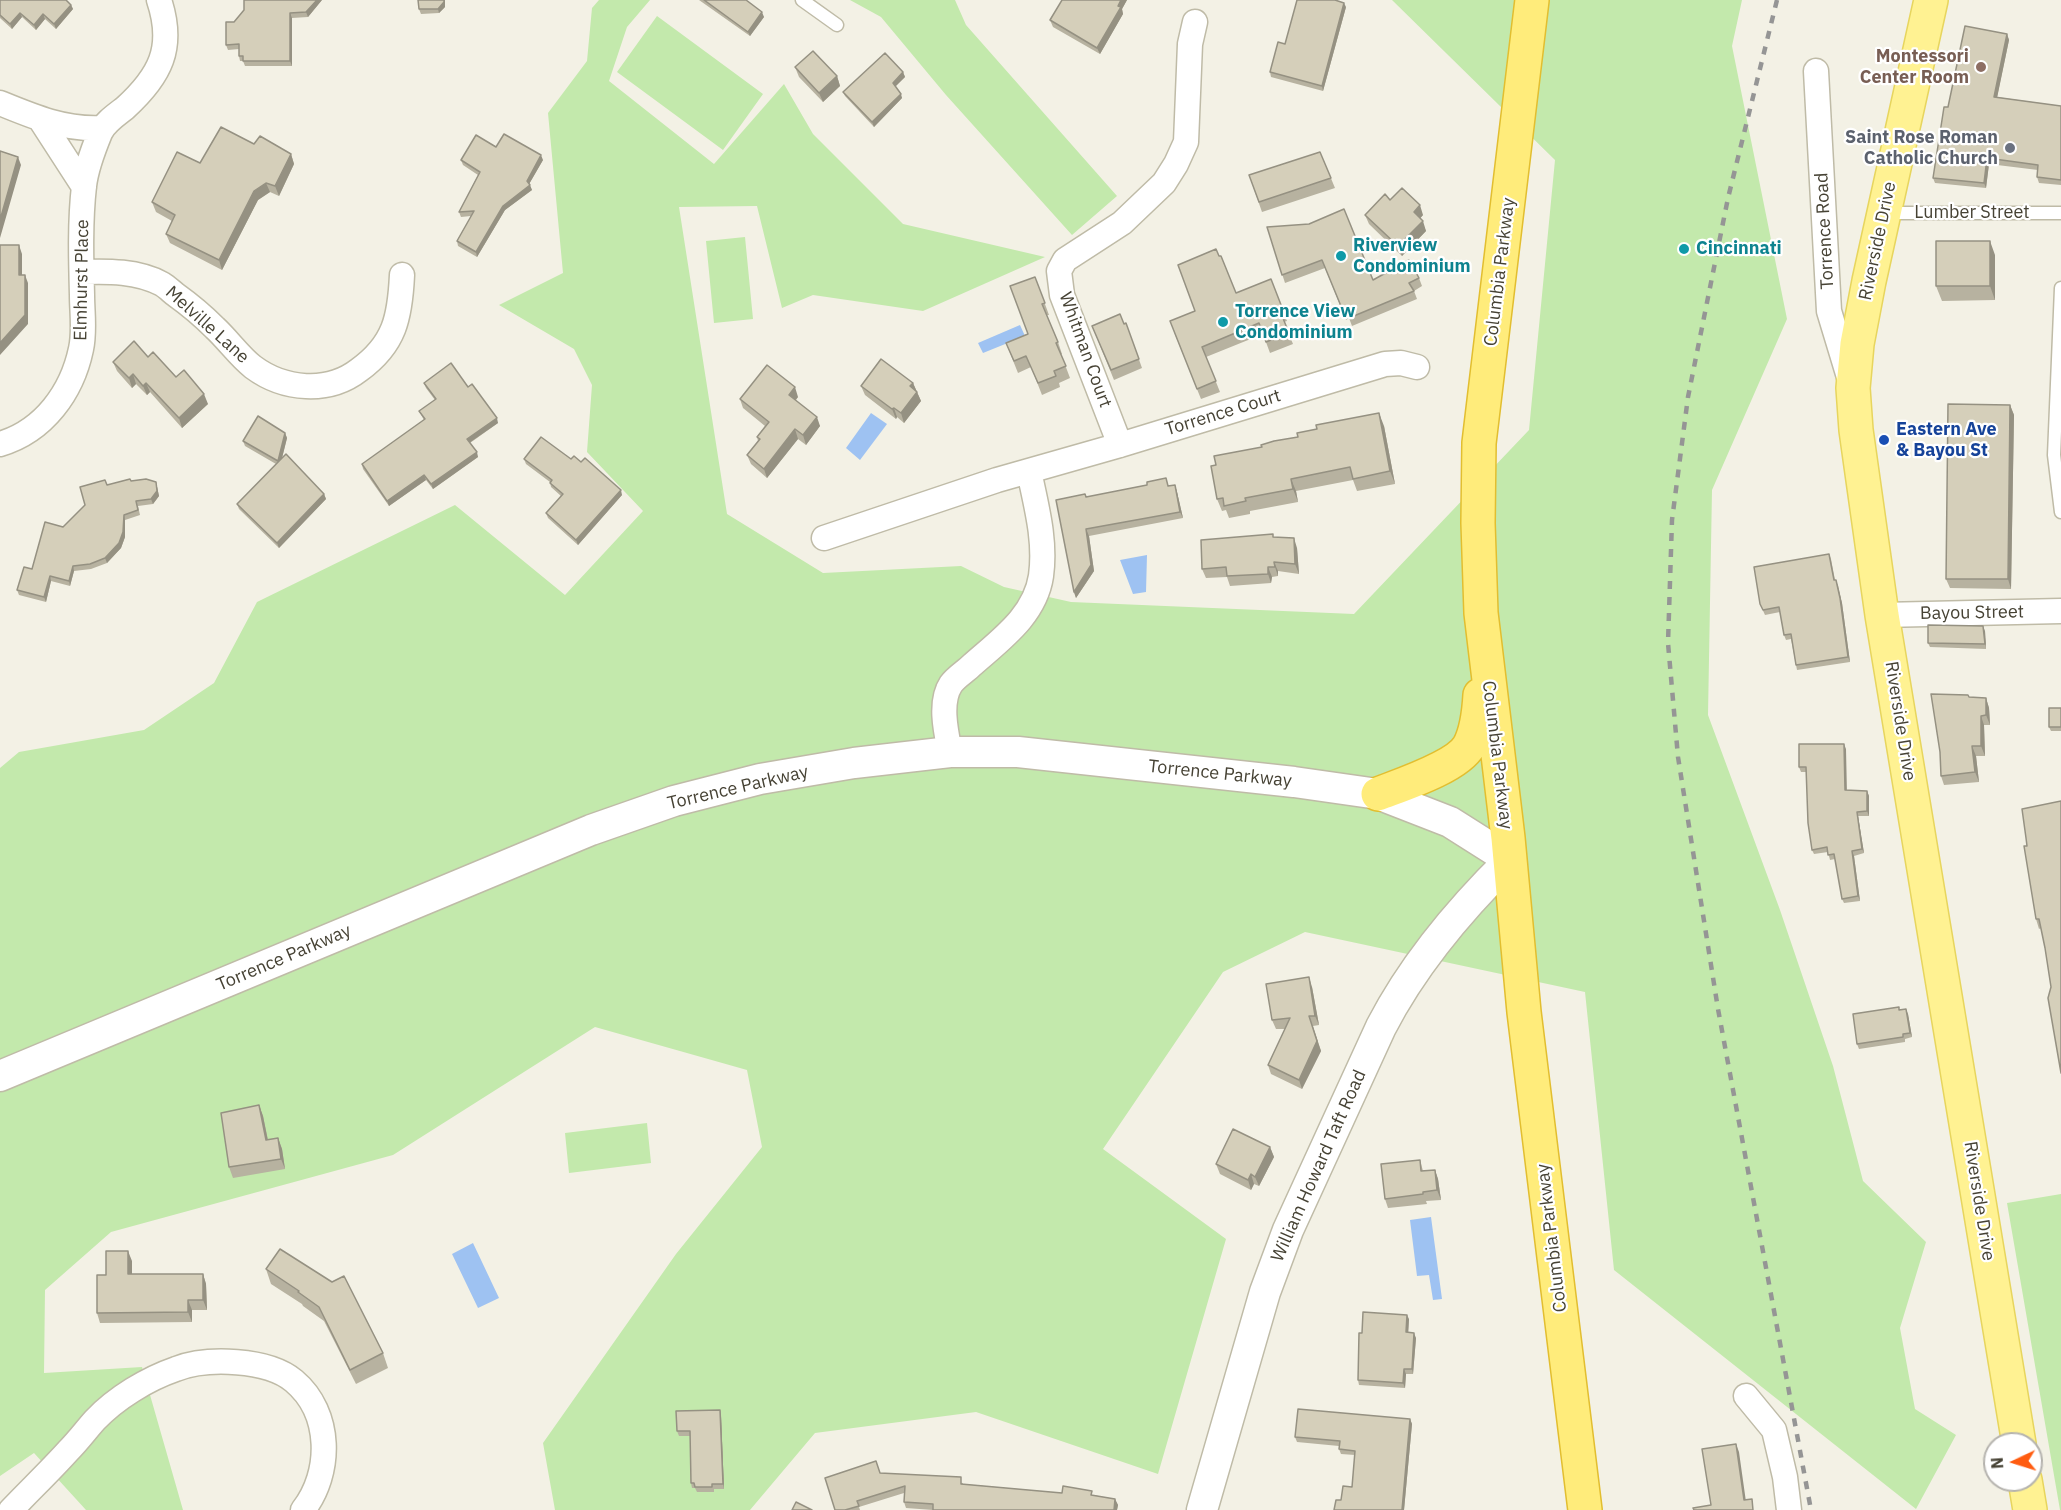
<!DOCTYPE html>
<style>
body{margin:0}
#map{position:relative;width:2061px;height:1510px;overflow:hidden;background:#f3f1e5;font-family:"IBM Plex Sans",sans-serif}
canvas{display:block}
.north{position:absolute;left:1983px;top:1432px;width:60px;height:60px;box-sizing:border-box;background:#fff;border:2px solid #b5b3ae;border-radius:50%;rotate:266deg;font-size:16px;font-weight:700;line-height:24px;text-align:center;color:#464234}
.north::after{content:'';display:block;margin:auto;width:21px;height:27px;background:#ff5c10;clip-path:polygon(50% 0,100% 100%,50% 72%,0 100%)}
</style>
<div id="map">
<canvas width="2061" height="1510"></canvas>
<div class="north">N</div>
</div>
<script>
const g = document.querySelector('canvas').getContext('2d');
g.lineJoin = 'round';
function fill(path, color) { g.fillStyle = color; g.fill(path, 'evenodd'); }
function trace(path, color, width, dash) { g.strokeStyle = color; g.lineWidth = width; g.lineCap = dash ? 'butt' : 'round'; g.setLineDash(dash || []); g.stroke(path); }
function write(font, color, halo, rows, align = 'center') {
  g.font = font + ' "IBM Plex Sans",sans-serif'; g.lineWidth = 4.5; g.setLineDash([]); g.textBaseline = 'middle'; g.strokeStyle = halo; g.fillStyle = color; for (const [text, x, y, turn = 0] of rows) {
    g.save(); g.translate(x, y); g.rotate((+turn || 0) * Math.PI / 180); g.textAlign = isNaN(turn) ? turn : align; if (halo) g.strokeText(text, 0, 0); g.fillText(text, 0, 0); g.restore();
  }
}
fill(new Path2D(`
 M599 0H650L627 27 609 81 714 164 784 84 813 134 903 224 1045 257 923 311 813 295 782 308 757 206 679 207 727 514 823 573 961 566 1004 587 1071 602 1354 614 1529 430 1555 160 1392 0H1742L1732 46 1787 319 1712 490 1708 715 1780 910 1833 1066 1863 1181 1926 1242 1900 1328 1915 1409 1956 1435 1916 1509 1614 1270 1585 992 1305 932 1223 972 1103 1149 1226 1239 1158 1474 976 1412 815 1433 750 1510H555L543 1443 676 1254 762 1147 747 1070 595 1027 393 1155 111 1232 45 1290 44 1373 142 1367 183 1510H86L34 1453 0 1476V768L19 752 144 730 214 683 257 602 455 505 565 595 643 511 587 452 592 385 574 349 499 305 563 273 548 113 587 61 592 8Z
 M850 0H955L966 25 1117 196 1072 235 946 95 881 17Z
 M657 16 763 94 723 150 617 72Z
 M745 237 753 319 714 323 706 241Z
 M647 1123 651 1163 569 1173 565 1133Z
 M2061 1194V1510H2060L2007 1203Z`), '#c3e9ac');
fill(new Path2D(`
 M1020 325 1025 336 983 353 978 343Z
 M871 413 887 424 860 460 846 448Z
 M1147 555 1146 592 1133 594 1120 560Z
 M1431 1217 1442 1299 1433 1300 1429 1275 1417 1276 1410 1220Z
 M473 1243 499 1298 478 1308 452 1254Z`), '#9ec2f2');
const service = new Path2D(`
 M802 0 837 25
 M1885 213H2061
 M2061 288 2054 455 2061 512`);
const minor = new Path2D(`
 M1816 71 1829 311 1849 377
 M0 103C34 117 65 130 102 128
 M40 119 84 187
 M82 272C108 271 138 271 162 284 167 287 172 292 176 295 190 305 203 316 215 328 228 340 239 356 253 367 284 390 328 394 359 370 395 344 400 317 402 275
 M0 444C44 431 72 392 81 349 85 332 82 312 82 295 81 259 80 221 84 186 86 168 93 150 100 133 104 123 116 115 125 108 160 76 175 48 159 0
 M1120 445 1062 295 1059 271 1065 260 1122 223 1164 183 1176 164 1186 142 1190 44 1195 22
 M824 538 997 480 1120 445 1385 364 1401 363 1417 367
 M1882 615 2061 611
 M950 752C946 732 939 702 951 684 956 677 966 671 972 665 1000 640 1035 616 1041 576 1046 540 1036 505 1029 471
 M1746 1396 1774 1430 1785 1477 1789 1510
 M11 1510C30 1490 50 1471 68 1451 78 1441 86 1430 95 1420 116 1398 147 1379 176 1369 207 1357 268 1359 294 1381 332 1413 332 1473 303 1510`);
const tertiary = new Path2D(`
 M0 1076 591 830 674 801 760 779 854 763 950 752H1018L1294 782 1378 794 1450 822 1510 860C1460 909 1413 965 1381 1027L1288 1230 1265 1292 1202 1510`);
const primary = new Path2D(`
 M1931 0 1869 281 1857 344 1853 388 1856 430 1882 615 2019 1444
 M2025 1480 2030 1510`);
const trunk = new Path2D(`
 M1532 0 1479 443 1478 523 1481 613 1508 838 1524 1012 1585 1510
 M1378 794C1401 785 1457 767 1469 746 1477 731 1479 712 1480 695`);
trace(service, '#bfbba7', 15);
trace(minor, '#bfbba7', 27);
trace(tertiary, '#bfbba7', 33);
trace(primary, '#e7d55e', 36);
trace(trunk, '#e2be30', 36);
trace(service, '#fff', 12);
trace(minor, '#fff', 24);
trace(tertiary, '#fff', 30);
trace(primary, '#fff292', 33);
trace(trunk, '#ffec7b', 33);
trace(new Path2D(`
 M1777 0 1728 198 1688 397 1672 520 1668 643 1678 757 1718 1009 1811 1510`), '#959595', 4.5, [8, 8]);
fill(new Path2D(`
 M0 0 71 5 73 9 56 29 45 19 36 30 22 17 12 29 0 18Z
 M322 0 308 17 292 18V66H245L243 61H240L239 56V49L228 50 226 45 234 22Z
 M699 0H746L764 17 750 36Z
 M1062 0H1127L1122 9 1123 14 1100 54 1053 27 1050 20Z
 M445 7 439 13 421 14 419 9Z
 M1346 7 1323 91 1271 77 1270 72 1285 44Z
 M2007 34 2009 40 1997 97 2061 106V185L2039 183 2037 177 2038 170 1989 164 1986 188 1935 183 1933 178 1948 107Z
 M795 67 837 76 840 86 823 102 799 77Z
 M903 72 905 77 895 86 902 98 874 127 845 96 843 92Z
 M254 144 291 154 294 164 279 196 270 192 258 200 222 270 170 243 166 234 172 221 156 212 152 202 200 163Z
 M496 147 543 160 529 184 532 190 505 210 477 257 458 246 457 241 471 216 461 217 459 212 478 175 463 165 461 160Z
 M1320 152 1335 188 1262 212 1249 175Z
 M1390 200 1423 215 1420 218 1426 231 1402 256 1369 224 1365 215Z
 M1267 227 1373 280 1419 278 1422 286 1414 291 1417 299 1352 326 1349 318 1346 320 1325 268 1285 283Z
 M1995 255V300L1942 301 1936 286Z
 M1035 277 1049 315H1047L1058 342 1062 354H1061L1070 378 1059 383 1060 387 1042 395 1031 367 1018 373 1006 343 1028 334Z
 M1236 293 1283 310 1287 321 1284 322 1293 344 1270 353 1263 334 1206 357 1220 392 1201 399 1174 332 1195 311Z
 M1126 323 1142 368 1114 380 1092 326Z
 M148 357 176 377 208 404 182 428 150 392 147 395 136 384 132 388 117 371 113 362Z
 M424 383 468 387 498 423 470 443 478 457 433 489 426 480 389 506 363 469 362 464 424 420 419 411 435 400 426 388Z
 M913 383 921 401 904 423 897 417 896 419 865 395 861 386Z
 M798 397 796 400 820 426 806 445 798 439 767 478 751 464 747 455 758 441 757 437 765 426 743 408 740 399Z
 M2010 405 2014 415 2011 589 1950 588 1946 579Z
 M1384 426 1395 484 1357 491 1353 480 1296 491 1298 502 1250 511V514L1229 518 1226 510 1222 511 1217 499Z
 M285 433 287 438 282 458 324 494 326 499 279 548 239 509 237 504 276 464 245 446 243 441Z
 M524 459H571L581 462 622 495 578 545 548 518 546 513 561 496 551 487 550 482 526 464Z
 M131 481 156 482 159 496 153 504 138 506 140 515 125 520V537L121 548 107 563 91 569 74 571 70 586 51 581 46 602 19 595 17 590 32 569 107 485Z
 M1175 485 1177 492 1183 518 1089 536 1094 571 1076 598 1074 592 1085 494 1086 497Z
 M1274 537 1297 548 1299 574 1278 571V576L1272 577 1271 583 1230 586 1227 577 1206 578 1202 569Z
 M1829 554 1831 559 1835 580 1838 585 1842 603 1850 662 1797 670 1796 665 1791 639 1786 640 1784 635 1780 612 1765 615 1760 604Z
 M1985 631 1986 649 1930 647 1928 643Z
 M1969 697 1986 698 1989 708 1990 725H1984L1985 756H1976L1979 782 1944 785 1941 776Z
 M2061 708V731H2051L2049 727Z
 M1846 749V790L1867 791 1869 796V816H1858L1864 853 1854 856 1860 901 1844 903 1842 899 1835 859 1830 860 1828 852 1814 854 1812 850 1806 772H1801L1799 767Z
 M2061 801 2051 987 2045 948 2041 928 2039 929 2036 919 2027 846Z
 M1312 987 1319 1025 1313 1026 1321 1051 1302 1089 1271 1074 1268 1065 1285 1029H1276L1272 1020Z
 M1900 1010 1908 1014 1912 1037 1905 1039V1042L1859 1049 1857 1044Z
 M259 1105 263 1116 268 1140 278 1138 282 1149 285 1169 233 1178 229 1167Z
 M1270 1147 1274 1157 1259 1186 1254 1184 1251 1190 1220 1174 1216 1164Z
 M1420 1160 1423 1171 1435 1170 1438 1179 1441 1200 1426 1201 1427 1204 1388 1208 1385 1199Z
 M132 1261V1274H203L206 1284 207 1310H192V1322L100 1323 97 1313 106 1275Z
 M266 1269 332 1282 383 1353 388 1368 356 1384 324 1321 303 1306 302 1304 271 1284Z
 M1409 1319 1408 1332 1416 1338 1413 1374H1406L1405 1388 1359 1385 1358 1380 1362 1333Z
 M720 1410 721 1415 724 1489H714V1492H697L695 1488H692L691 1483 690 1436H679L677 1431Z
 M1410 1419 1412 1424 1404 1510H1334L1352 1487 1355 1455 1341 1454 1339 1449V1446L1297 1442 1295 1437Z
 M880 1473 963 1483V1484L1062 1493 1093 1495 1115 1499 1118 1505 1117 1510H933L906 1508 904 1502V1493L859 1507 860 1510H835Z`), '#b7b2a0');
fill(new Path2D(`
 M317 0H322L308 17 306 12Z
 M444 0H445V7L439 13 438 9Z
 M1121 0H1127L1122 9 1123 14 1100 54 1097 48Z
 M1344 3 1346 7 1323 91 1322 86Z
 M71 5 73 9 56 29 54 24Z
 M762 12 764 17 750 36 748 32Z
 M20 13 22 17 12 29 10 24Z
 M290 13 292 18V66L290 61Z
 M43 14 45 19 36 30 34 25Z
 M2007 34 2009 40 1996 103 1994 97Z
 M903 72 905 77 894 88 893 83Z
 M837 76 840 86 823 102 819 93Z
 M901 94 902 98 874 127 872 122Z
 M291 154 294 164 279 196 275 186Z
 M541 155 543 160 528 186 527 181Z
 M18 157 21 165 0 238V220Z
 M1987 158 1989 164 1986 188 1984 183Z
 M266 183 270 192 258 200 222 270 219 260 254 191Z
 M530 185 532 190 505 210 477 257 476 252 503 206Z
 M1420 205 1423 215 1417 222 1414 212Z
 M1423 221 1426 231 1402 256 1398 246Z
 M1990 241 1995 255V300L1990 286Z
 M19 245 22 254V283L19 275Z
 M25 275 28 283V324L0 355V343Z
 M133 374 136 384 132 388 129 378Z
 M146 383 150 392 147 395 143 386Z
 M913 383 921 401 904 423 901 413 910 386Z
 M795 387 798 397 792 404 789 395Z
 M204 394 208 404 182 428 179 418Z
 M2010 405 2014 415 2011 589 2008 579Z
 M894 408 897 417 896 419 892 409Z
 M1379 413 1384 426 1395 484 1390 471Z
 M817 417 820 426 806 445 803 435Z
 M497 418 498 423 469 443 467 439Z
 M795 429 798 439 767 478 764 469Z
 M285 433 287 438 280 466 278 461Z
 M477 452 478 457 433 489 431 484Z
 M424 475 426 480 389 506 387 501Z
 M1291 479 1296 491 1298 502 1293 489Z
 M156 482 159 496 153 504 151 499Z
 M1175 485 1177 492 1183 518 1180 512Z
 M621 490 622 495 578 545 576 540Z
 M324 494 326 499 279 548 277 543Z
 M124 515 125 520V537L121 548 107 563 105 558Z
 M1086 529 1089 536 1094 571 1076 598 1074 592Z
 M1294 538 1297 548 1299 574 1295 564Z
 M1274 562 1278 571V576L1275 567Z
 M73 566 74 571 70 586 69 581Z
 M1268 567 1272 577 1271 583 1268 574Z
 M50 576 51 581 46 602 44 597Z
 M1836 580 1842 603 1850 662 1848 657Z
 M1983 626 1985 631 1986 649 1985 644Z
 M1986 698 1989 708 1990 725 1986 715Z
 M1981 716 1984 725 1985 756 1981 746Z
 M1844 744 1846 749 1847 795 1845 790Z
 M1972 746 1976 756 1979 782 1975 772Z
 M1867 791 1869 796V816L1867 811Z
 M1857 812 1858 816 1864 853 1862 849Z
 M1852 851 1854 856 1860 901 1858 896Z
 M1309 977 1312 987 1319 1025 1315 1016Z
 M1906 1009 1908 1014 1912 1037 1910 1033Z
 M1309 1016 1321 1051 1302 1089 1299 1080Z
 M259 1105 263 1116 270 1151 266 1140Z
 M278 1138 282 1149 285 1169 281 1159Z
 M1270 1147 1274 1157 1259 1186 1255 1177Z
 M1435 1170 1438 1179 1441 1200 1437 1190Z
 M1251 1174 1254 1184 1251 1190 1248 1180Z
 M128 1251 132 1261V1284L128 1274Z
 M203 1274 206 1284 207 1310 203 1300Z
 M188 1300 192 1310V1322L188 1312Z
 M1407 1315 1409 1319 1408 1337 1406 1332Z
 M1414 1333 1416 1338 1413 1374 1412 1369Z
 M1404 1369 1406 1374 1405 1388 1403 1383Z
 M720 1410 721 1415 724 1489 723 1484Z
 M1410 1419 1412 1424 1404 1510H1402Z
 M1736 1444 1739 1452 1747 1509 1744 1500Z
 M1115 1499 1118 1505 1117 1510H1114Z`), '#959182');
const building = new Path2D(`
 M0 0H66L71 5 54 24 43 14 34 25 20 13 10 24 0 15Z
 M244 0H317L306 12 290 13V61H243V56H239V44L226 45V22H234L244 10Z
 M418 0H444V2L438 9H419Z
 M704 0H746L762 12 748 32Z
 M1062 0H1121L1118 6 1121 7 1097 48 1050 20Z
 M1297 0H1335L1344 3 1322 86 1270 72 1278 42 1285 44Z
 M1965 26 2007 34 1994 97 2061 106V180L2037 177 2038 165 1987 158 1984 183 1933 178 1944 107H1948Z
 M813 51 837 76 819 93 795 67Z
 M885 53 903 72 893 83 901 94 872 122 843 92Z
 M221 127 254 144 260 136 291 154 275 186 266 183 254 191 219 260 166 234 175 215 152 202 177 152 200 163Z
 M504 134 541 155 527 181 530 185 503 206 476 252 457 241 474 211 459 212 480 172 461 160 476 135 496 147Z
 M0 151 18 157 0 220Z
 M1320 152 1331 178 1259 202 1249 175Z
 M1402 188 1420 205 1414 212 1423 221 1398 246 1365 215 1385 194 1390 200Z
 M1344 209 1373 280 1409 260 1419 278 1409 283 1414 291 1349 318 1346 310 1343 311 1322 260 1282 275 1267 227 1309 224Z
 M1936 241H1990V286H1936Z
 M0 245H19V275H25V315L0 343Z
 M1216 249 1219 256H1221L1236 293 1271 279 1283 310 1280 311 1289 333 1266 342 1259 323 1202 347 1216 381 1197 389 1170 321 1195 311 1178 265Z
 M1035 277 1045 303 1042 304 1058 342 1056 343 1066 366 1054 371 1056 376 1038 383 1026 356 1014 361 1006 343 1028 334 1010 286Z
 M1120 314 1124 324 1126 323 1139 359 1111 370 1092 326Z
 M134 341 148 357 153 352 176 377 184 370 204 394 179 418 146 383 143 386 133 374 129 378 113 362Z
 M881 359 913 383 910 386 917 392 901 413 894 408 892 409 861 386Z
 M451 363 468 387 472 384 497 418 467 439 477 452 431 484 424 475 387 501 362 464 425 419 419 411 436 399 424 383Z
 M767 365 795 387 789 395 817 417 803 435 795 429 764 469 747 455 760 439 757 437 769 422 740 399Z
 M1948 404 2010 405 2008 579H1946Z
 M1379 413 1390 471 1353 479 1350 467 1291 479 1293 489 1245 498 1246 501 1224 506 1223 498 1217 499 1211 466 1216 465 1214 456 1262 447 1261 445 1274 441 1298 437 1297 433 1317 429 1316 425Z
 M258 416 285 433 278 461 243 441Z
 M541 437 571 459 574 456 581 462 585 458 621 490 576 540 546 513 563 494 550 483 552 480 524 459Z
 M286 454 324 494 277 543 237 504Z
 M1166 478 1168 486 1175 485 1180 512 1086 529 1091 565 1074 592 1056 500 1085 494 1086 497 1147 485V482Z
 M130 479 131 481 146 479 156 482 157 491 151 499 136 501 138 510 124 515 123 532 119 543 105 558 90 564 73 566 69 581 50 576 44 597 17 590 24 567 32 569 45 522 63 527 85 505 80 487 105 480 107 485Z
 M1273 534V537L1294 538 1295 564 1274 562 1275 567H1268V574L1227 576 1226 567 1202 569 1201 540Z
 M1829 554 1834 580H1836L1840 598 1848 657 1796 665 1791 634 1784 635 1779 607 1763 610 1760 604 1754 567Z
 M1928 625 1983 626 1985 644 1928 643Z
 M1931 694 1968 695 1969 697 1986 698V715L1981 716V746H1972L1975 772 1941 776 1940 752Z
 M2049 708H2061V727H2049Z
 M1799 744H1844L1845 790 1867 791V811L1857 812 1862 849 1852 851 1858 896 1842 899 1834 854 1828 855 1827 847 1812 850 1808 823 1806 767H1799Z
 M2061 801V1073L2048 998 2051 987 2045 948 2039 919H2036L2024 846H2027L2026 838 2022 809Z
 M1309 977 1315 1016H1309L1317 1041 1299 1080 1268 1065 1290 1018 1272 1020 1266 984Z
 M1899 1007V1010L1906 1009 1910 1033 1903 1034V1037L1857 1044 1853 1014Z
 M259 1105 266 1140 278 1138 281 1159 229 1167 221 1113Z
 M1233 1129 1270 1147 1255 1177 1251 1174 1248 1180 1216 1164Z
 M1420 1160 1421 1171 1435 1170 1437 1190 1423 1192V1194L1385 1199 1381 1164Z
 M280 1249 332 1282 344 1276 383 1353 350 1370 319 1307 298 1292 299 1291 266 1269Z
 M106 1251H128V1274H203V1300H188V1312L97 1313V1275H106Z
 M1363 1312 1407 1315 1406 1332 1414 1333 1412 1369H1404L1403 1383 1358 1380 1359 1333H1362Z
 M1298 1409 1410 1419 1402 1510H1334L1336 1500H1341L1343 1486 1352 1487 1355 1451 1339 1449 1340 1441 1295 1437Z
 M720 1410 723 1484H712V1487H695L694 1483H691L690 1431H677L676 1411Z
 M1736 1444 1744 1500 1752 1499 1753 1510H1694L1693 1508 1711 1505 1702 1449Z
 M876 1461 880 1473 961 1477V1484L1062 1493 1063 1486 1092 1491 1091 1495 1115 1499 1114 1510H933V1504L904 1502 905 1486 857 1501 859 1506 845 1510H835L825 1478Z
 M796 1502 812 1510H792Z`);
fill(building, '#d5cfba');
trace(building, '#959182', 1.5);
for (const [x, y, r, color] of [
 [1981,67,6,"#8d6e63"],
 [2010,148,6,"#6b7280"],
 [1684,249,6,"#0f9aa8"],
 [1341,256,6,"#0f9aa8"],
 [1223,322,6,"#0f9aa8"],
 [1884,440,6,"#1a4fb4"]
]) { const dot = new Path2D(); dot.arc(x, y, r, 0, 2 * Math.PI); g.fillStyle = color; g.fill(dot); trace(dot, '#fff', 2); }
write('bold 18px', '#785e54', '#fff', [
 ["Montessori",1969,57],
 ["Center Room",1969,78]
], 'right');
write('bold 18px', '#5b616d', '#fff', [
 ["Saint Rose Roman",1998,138],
 ["Catholic Church",1998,159]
], 'right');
write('18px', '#464234', '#fff', [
 ["Lumber Street",1972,213],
 ["Torrence Road",1825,231,-93],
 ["Riverside Drive",1878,241,-78],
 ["Columbia Parkway",1500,272,-83],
 ["Elmhurst Place",82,280,-89],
 ["Melville Lane",207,325,42],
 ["Whitman Court",1085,350,70],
 ["Torrence Court",1223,413,-17],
 ["Bayou Street",1972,613,-1],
 ["Riverside Drive",1900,721,81],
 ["Columbia Parkway",1497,755,83],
 ["Torrence Parkway",1220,774,6],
 ["Torrence Parkway",738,788,-13],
 ["Torrence Parkway",284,958,-23],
 ["William Howard Taft Road",1319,1166,-66],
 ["Riverside Drive",1979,1201,81],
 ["Columbia Parkway",1552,1238,-97]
]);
write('bold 18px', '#0d838f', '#fff', [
 ["Riverview",1353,246],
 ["Condominium",1353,267],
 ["Cincinnati",1696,249],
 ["Torrence View",1235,312],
 ["Condominium",1235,333]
], 'left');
write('bold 18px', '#164399', '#fff', [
 ["Eastern Ave",1896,430],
 ["& Bayou St",1896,451]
], 'left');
</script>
